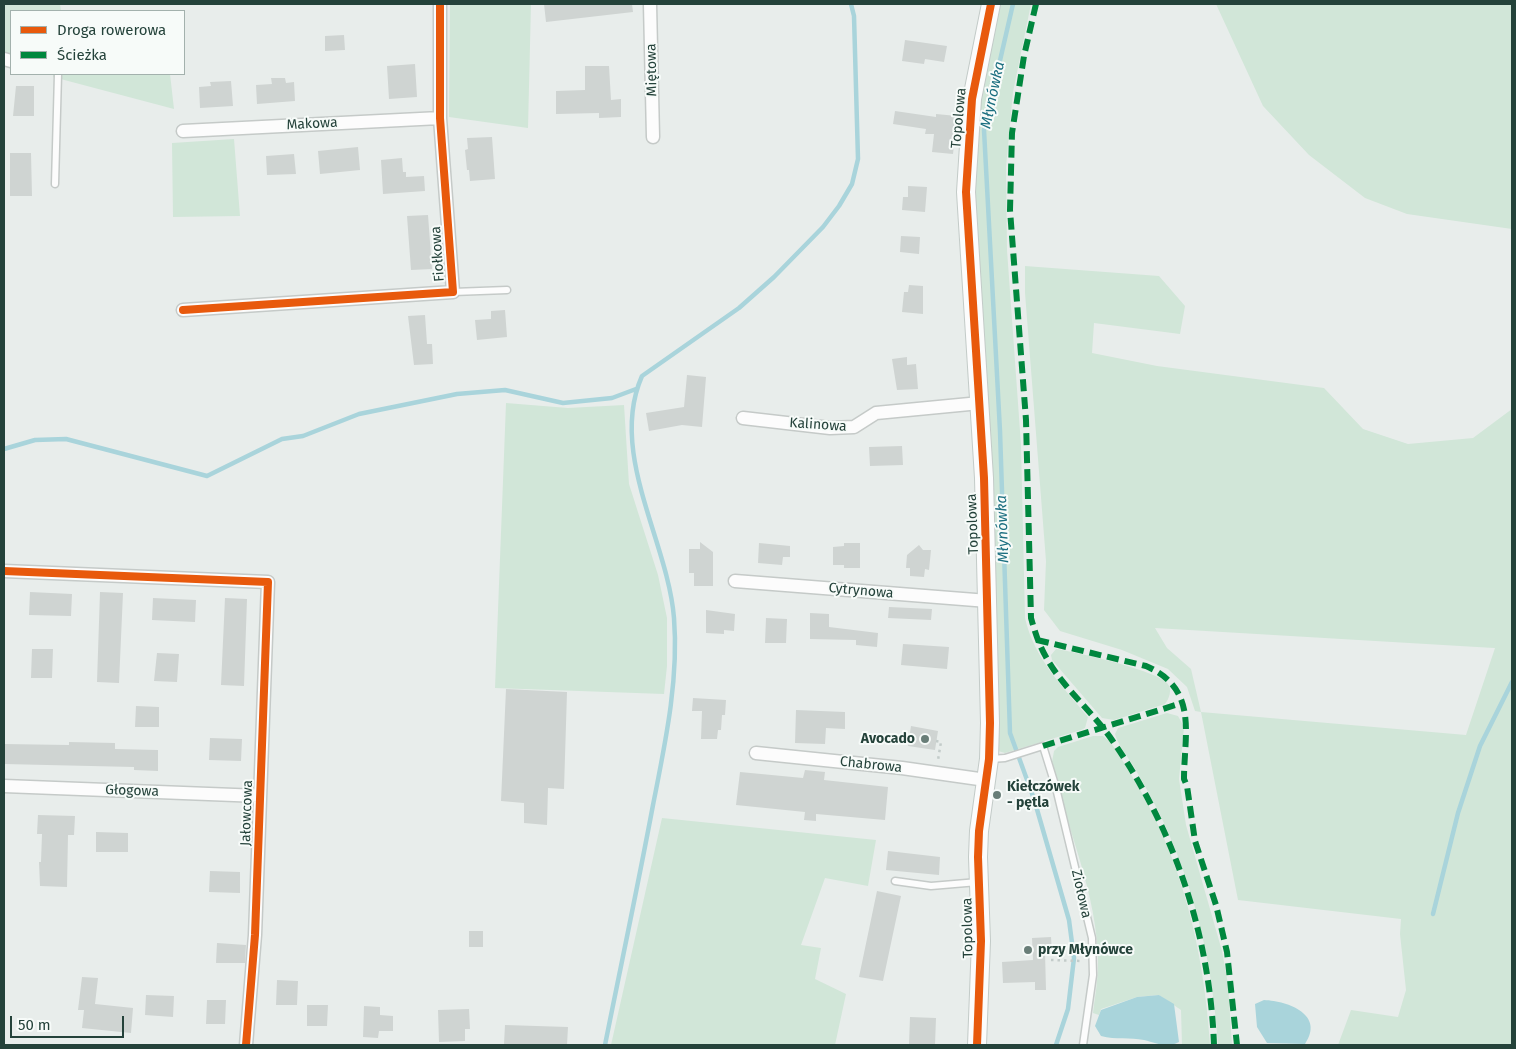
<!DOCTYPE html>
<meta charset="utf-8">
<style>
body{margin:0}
#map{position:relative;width:1516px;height:1049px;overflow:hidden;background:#e8edeb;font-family:"Fira Sans",sans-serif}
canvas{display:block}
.frame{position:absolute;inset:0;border:5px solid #24423a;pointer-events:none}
.legend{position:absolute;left:10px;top:10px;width:175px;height:65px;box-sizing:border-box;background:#f7fbf9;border:1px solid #a3b1ad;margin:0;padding:6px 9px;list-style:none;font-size:15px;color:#24423a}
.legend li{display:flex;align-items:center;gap:10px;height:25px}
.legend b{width:25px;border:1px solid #a3b1ad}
.scale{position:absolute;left:10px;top:1016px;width:114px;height:22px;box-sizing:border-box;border:2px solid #24423a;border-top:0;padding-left:6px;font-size:15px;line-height:18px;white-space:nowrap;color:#24423a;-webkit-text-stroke:4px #f7fbf9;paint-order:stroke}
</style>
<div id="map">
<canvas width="1516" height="1049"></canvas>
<div class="frame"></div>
<ul class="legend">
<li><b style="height:6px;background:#e8590c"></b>Droga rowerowa</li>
<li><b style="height:6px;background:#00873e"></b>Ścieżka</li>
</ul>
<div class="scale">50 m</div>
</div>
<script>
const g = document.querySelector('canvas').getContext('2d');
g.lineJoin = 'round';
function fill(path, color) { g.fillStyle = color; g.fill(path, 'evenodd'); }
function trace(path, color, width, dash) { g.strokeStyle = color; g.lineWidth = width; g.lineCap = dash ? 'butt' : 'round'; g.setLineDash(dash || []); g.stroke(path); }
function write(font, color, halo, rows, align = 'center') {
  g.font = font + ' "Fira Sans",sans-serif'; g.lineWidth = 4; g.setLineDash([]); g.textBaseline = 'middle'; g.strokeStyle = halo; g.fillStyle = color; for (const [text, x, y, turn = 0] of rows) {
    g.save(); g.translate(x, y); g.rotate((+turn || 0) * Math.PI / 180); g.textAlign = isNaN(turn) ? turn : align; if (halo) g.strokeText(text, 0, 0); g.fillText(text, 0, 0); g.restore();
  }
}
fill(new Path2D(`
 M4 4H60L61 11H11V55L4 54Z
 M450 4H531L528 128 449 117Z
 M1001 4H1031L1013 92 1006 167 1007 250 1021 445 1025 618C1034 658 1062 686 1088 717L1085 728 1081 730 1005 753 998 751 997 747 973 167 979 97Z
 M1216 4H1512V229L1407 214 1365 198 1309 155 1263 106Z
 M53 74H170L174 109 53 77Z
 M234 139 240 216 173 217 172 143Z
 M1025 266 1159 276 1185 306 1180 334 1094 323 1092 353 1157 366 1324 388 1363 429 1408 444 1473 438 1512 409V1045H1338L1351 1010 1398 1017 1406 990 1400 934 1401 919 1238 900 1201 712 1195 711 1187 687 1168 669 1122 650 1060 631 1044 610 1046 561 1025 293ZM1155 628 1494 648H1495L1466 735 1201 712 1191 669 1167 648Z
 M506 403 568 408 624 405 629 484 658 575 667 618V666L664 694 495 688Z
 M1056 649C1076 652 1155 670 1167 683 1173 689 1169 699 1165 704L1114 720 1102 718 1052 660 1051 655Z
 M1167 713 1178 716 1184 727 1179 779 1186 825 1222 951 1228 984 1232 1045H1218C1213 967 1196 892 1163 821 1154 802 1144 784 1134 767 1128 757 1118 745 1115 734L1118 728Z
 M1093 736H1103C1116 745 1123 763 1132 776 1182 858 1204 950 1210 1045H1182L1181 1010 1159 995 1137 997 1101 1009 1099 1015 1093 1013C1095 997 1098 980 1098 963 1098 894 1066 828 1052 762L1054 751 1058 747Z
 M662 818 876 840 868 886 825 878 801 945 821 948 815 979 846 994 835 1045H611Z`), '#d1e6d8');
fill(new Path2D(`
 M1159 995 1174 1004 1179 1042C1166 1049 1157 1043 1144 1040 1130 1037 1116 1040 1101 1036L1095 1026 1101 1010 1137 997Z
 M1264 1000C1289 1001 1325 1015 1305 1044L1267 1043 1257 1027 1255 1004Z`), '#a9d4db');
trace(new Path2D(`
 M1013 4 984 130 1000 431 1010 733 1034 799 1069 920 1074 958 1068 1009 1056 1045
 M4 449 35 440 66 439 207 476 282 439 303 436 359 414 457 394 505 390 563 403 612 398 636 389
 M1433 914 1458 813 1480 746 1512 682
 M605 1045C621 965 638 885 653 805 665 744 679 680 674 618 668 541 608 453 642 376L739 308 774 277 823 227 839 206 852 184 858 159 854 16 851 4`), '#a9d4db', 4.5);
fill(new Path2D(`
 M544 4H632L633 12 546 22Z
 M344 35 345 50 325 51V36Z
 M905 40 947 46 944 62 925 59 924 64 902 61Z
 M415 64 417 97 389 99 387 66Z
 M585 66H609L611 100 621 99V117L599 118V113L556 114V91L585 90Z
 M271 78H285L286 83 294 82 295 101 257 104 256 85 272 84Z
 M231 81 233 106 200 108 199 87 211 86 210 82Z
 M16 86H34V116H13Z
 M895 111 936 117V114L957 116 953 154 932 152 934 134H925L926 129 893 124Z
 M492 137 495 179 470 181 469 170H467L465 150 468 149 467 138Z
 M358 147 360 170 320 174 318 151Z
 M10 153H31L32 196H10Z
 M294 154 296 174 267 175 266 156Z
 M402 158 403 172H406V177L424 176 425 191 383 194 381 160Z
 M908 186 927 187 925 212 902 210 903 197H908Z
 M428 215 432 269 411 270 407 216Z
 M901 236 920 237 919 254 900 252Z
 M909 285 923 286V314L902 312 904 292H908Z
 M505 310 507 337 477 340 475 320 491 319V311Z
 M425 315 427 344H432L433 364 414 365 408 316Z
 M907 357V365L916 364 918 389 897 390 892 359Z
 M687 375 706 377 702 427 682 425 649 431 646 413 684 407Z
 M902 446 903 465 870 466 869 447Z
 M700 542 713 552V586H694V573H689V549H700Z
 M759 543 790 546V557H783L782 565 758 563Z
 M844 543H860V568H844V565H833V547L844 546Z
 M919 545 923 550H931L929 570 925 569 924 577 910 576V568H906L907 555Z
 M30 592 72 594 71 616 29 615Z
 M100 592 123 593 119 683 97 682Z
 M153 598 196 600 195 622 152 620Z
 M225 598 247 599 244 686 221 685Z
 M889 607 932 609 931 620 888 618Z
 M706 610 735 614 734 631 724 630V634L706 633Z
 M810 613 829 614V627L878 633 877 647 856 645V640L810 639Z
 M766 618 787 619 786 643H765Z
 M903 644 949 647 947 669 901 665Z
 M32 649H53L52 678H31Z
 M157 653 179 654 177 682 154 681Z
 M506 689 567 692 564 789 548 788 547 825 524 823V803L501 801Z
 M693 698 726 700 725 715H722L721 730H718L717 739H701L702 711H692Z
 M136 706 159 707V727H135Z
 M796 710 845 712V729L826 728 825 744 795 743Z
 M911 726 938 731 935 750 908 746Z
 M210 738 242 739 241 761 209 760Z
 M69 742 115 743V749L158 750V771L134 770V767L4 764V744L69 745Z
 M805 770 825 772 824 780 888 787 885 820 816 814V821L804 820 805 812 736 805 740 772 803 778Z
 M38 815 75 816 74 835H68L67 887 40 886 39 862H41L42 834H37Z
 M96 832 128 833V852H96Z
 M888 851 940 857 939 875 886 870Z
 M210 871 240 872V893L209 892Z
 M877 891 901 896 883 981 859 977Z
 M469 931H483V947H469Z
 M1051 937 1052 952H1045L1046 990H1035V982L1003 983 1002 962 1033 960 1032 938Z
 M217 943 246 945 245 963H216Z
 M82 977 98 978 95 1004 133 1008 131 1033 82 1028 84 1010H78Z
 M277 980 298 981 297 1005H276Z
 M146 995 174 996 173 1017 145 1015Z
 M207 1000H226L225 1024H206Z
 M307 1005H328L327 1026H307Z
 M364 1006 380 1007V1015L393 1016V1031H379L378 1038 363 1037Z
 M469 1009 470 1029H465V1041L439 1042 438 1010Z
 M910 1017 936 1018 935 1045H909Z
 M505 1025 568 1027 567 1045 504 1044Z`), '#cfd4d2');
const lane = new Path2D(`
 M55 184 58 74
 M453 292 507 290
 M990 759 1005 758 1043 746 1056 788 1092 938 1093 975 1083 1045
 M895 881 931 886 978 882`);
const street = new Path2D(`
 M650 4 653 137
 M4 59 11 61
 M183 131 440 118
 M183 310 453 292 440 118V4
 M743 418 830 428 854 427 876 413 980 403
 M4 571 268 582 255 935 246 1045
 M735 581 988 601
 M756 753 902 768 986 780
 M4 786 260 796`);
const secondary = new Path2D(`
 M977 1045 981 941 978 857 979 831 989 759 990 723 984 478 966 192 972 99 991 4`);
trace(lane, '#c5cac8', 9);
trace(street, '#c5cac8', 15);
trace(secondary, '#c3cbc8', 20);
trace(new Path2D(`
 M936 741 941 742 938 760
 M1051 960 1082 961`), '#c3ccca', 2.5, [2.5, 4]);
trace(lane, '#fcfcfc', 6);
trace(street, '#fcfcfc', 12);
trace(secondary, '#fcfcfc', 18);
trace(new Path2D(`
 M1036 4 1024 56 1012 133 1010 210 1026 420 1031 618C1035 632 1039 645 1046 657 1062 687 1093 712 1112 740 1175 830 1210 936 1214 1045
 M1037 640 1146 666C1199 689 1184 734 1184 779L1187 786 1195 841 1216 905 1227 952 1237 1045
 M1043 746 1182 703`), '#00873e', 6, [12, 6]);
trace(new Path2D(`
 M183 310 453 292 440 118V4
 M4 571 268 582 255 935 246 1045
 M977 1045 981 941 978 857 979 831 989 759 990 723 984 478 966 192 972 99 991 4`), '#e8590c', 8);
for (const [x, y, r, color] of [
 [925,739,5,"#697e78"],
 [997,795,5,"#697e78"],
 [1028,950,5,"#697e78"]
]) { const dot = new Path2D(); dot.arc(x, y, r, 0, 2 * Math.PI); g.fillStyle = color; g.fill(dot); trace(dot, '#f7fbf9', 2); }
write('14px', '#24423a', '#f7fbf9', [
 ["Miętowa",652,70,-91],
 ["Topolowa",959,118,-85],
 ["Makowa",312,124,-3],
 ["Fiołkowa",438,254,-94],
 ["Kalinowa",818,425,4],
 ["Topolowa",973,524,-92],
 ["Cytrynowa",861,591,5],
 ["Chabrowa",871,765,6],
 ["Głogowa",132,791,2],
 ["Jałowcowa",247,813,-88],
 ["Ziołowa",1081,894,77],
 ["Topolowa",968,928,-91]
]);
write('bold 14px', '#24423a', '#f7fbf9', [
 ["Avocado",915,739,"right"],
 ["Kiełczówek",1007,787],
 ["- pętla",1007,803],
 ["przy Młynówce",1038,950]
], 'left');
write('italic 15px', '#1c6f80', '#f7fbf9', [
 ["Młynówka",993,95,-78],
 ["Młynówka",1003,529,-92]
]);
</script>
